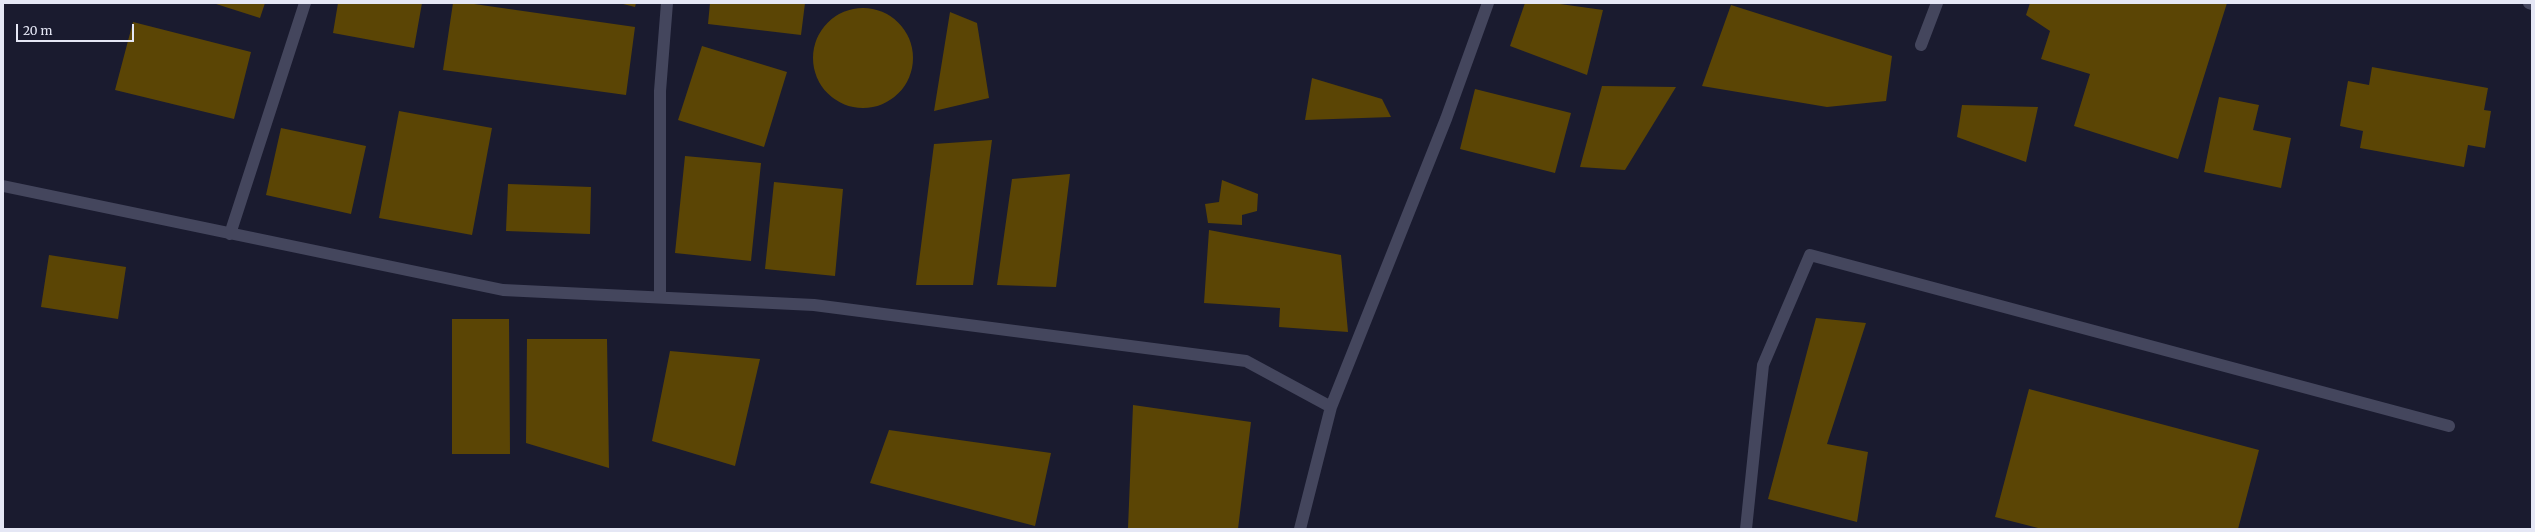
<!DOCTYPE html>
<style>
body{margin:0}
#map{position:relative;width:2535px;height:532px;overflow:hidden;background:#1a1b2f;font-family:Merriweather,serif}
canvas{display:block}
.frame{position:absolute;inset:0;border:4px solid #e5e7f5;pointer-events:none}
.scale{position:absolute;left:16px;top:24px;width:118px;height:18px;box-sizing:border-box;border:2px solid #e5e7f5;border-top:0;padding-left:5px;font-size:12px;line-height:14px;white-space:nowrap;color:#e5e7f5;-webkit-text-stroke:3px #1a1b2f;paint-order:stroke}
</style>
<div id="map">
<canvas width="2535" height="532"></canvas>
<div class="frame"></div>
<div class="scale">20 m</div>
</div>
<script>
const g = document.querySelector('canvas').getContext('2d');
g.lineJoin = 'round';
function fill(path, color) { g.fillStyle = color; g.fill(path, 'evenodd'); }
function trace(path, color, width, dash) { g.strokeStyle = color; g.lineWidth = width; g.lineCap = dash ? 'butt' : 'round'; g.setLineDash(dash || []); g.stroke(path); }
fill(new Path2D(`
 M213 3H265L260 18Z
 M338 3H422L414 48 333 33Z
 M453 3H467L635 27 626 95 443 70Z
 M619 3H636L635 7Z
 M710 3H805L801 35 708 24Z
 M1525 3H1553L1603 10 1587 75 1510 46Z
 M2030 3H2227L2178 159 2074 126 2090 74 2041 59 2050 31 2026 15Z
 M1731 5 1892 56 1886 101 1827 107 1702 86Z
 M813 58a50 50 0 1 1 100 0a50 50 0 1 1-100 0Z
 M950 12 977 23 989 98 934 111Z
 M133 22 251 52 234 119 115 90Z
 M702 46 787 72 764 147 678 120Z
 M2372 67 2488 88 2484 110 2491 111 2485 148 2468 145 2464 167 2360 148 2363 131 2340 126 2348 81 2369 85Z
 M1312 78 1382 99 1391 117 1305 120Z
 M1602 86 1676 87 1625 170 1580 167Z
 M1475 89 1571 113 1555 173 1460 149Z
 M2219 97 2259 105 2253 130 2291 138 2281 188 2204 172Z
 M1962 105 2038 107 2026 162 1957 137Z
 M399 111 492 128 472 235 379 218Z
 M281 128 366 146 351 214 266 195Z
 M992 140 973 285H916L934 144Z
 M685 156 761 163 751 261 675 253Z
 M1070 174 1056 287 997 285 1012 179Z
 M1222 180 1258 194 1257 211 1242 215V225L1208 223 1205 204 1219 202Z
 M774 182 843 189 835 276 765 269Z
 M508 184 591 187 590 234 506 231Z
 M1209 230 1341 255 1348 332 1279 327 1280 308 1204 303Z
 M49 255 126 267 118 319 41 307Z
 M1816 318 1866 323 1827 444 1868 452 1857 522 1768 499Z
 M452 319H509L510 454H452Z
 M527 339H607L609 468 526 443Z
 M670 351 760 359 735 466 652 441Z
 M2029 389 2259 450 2238 529H2042L1995 517Z
 M1133 405 1251 422 1238 529 1128 528Z
 M889 430 1051 453 1035 526 870 483Z`), '#5b4505');
trace(new Path2D(`
 M2529 3 2532 4
 M1921 45 1937 3
 M3 186 503 290 814 305 1246 361 1331 407
 M230 234 305 3
 M660 297V91L667 3
 M1300 529 1331 407 1446 119 1488 3
 M1746 529 1763 365 1810 255 2449 426`), '#44465d', 12);
</script>
